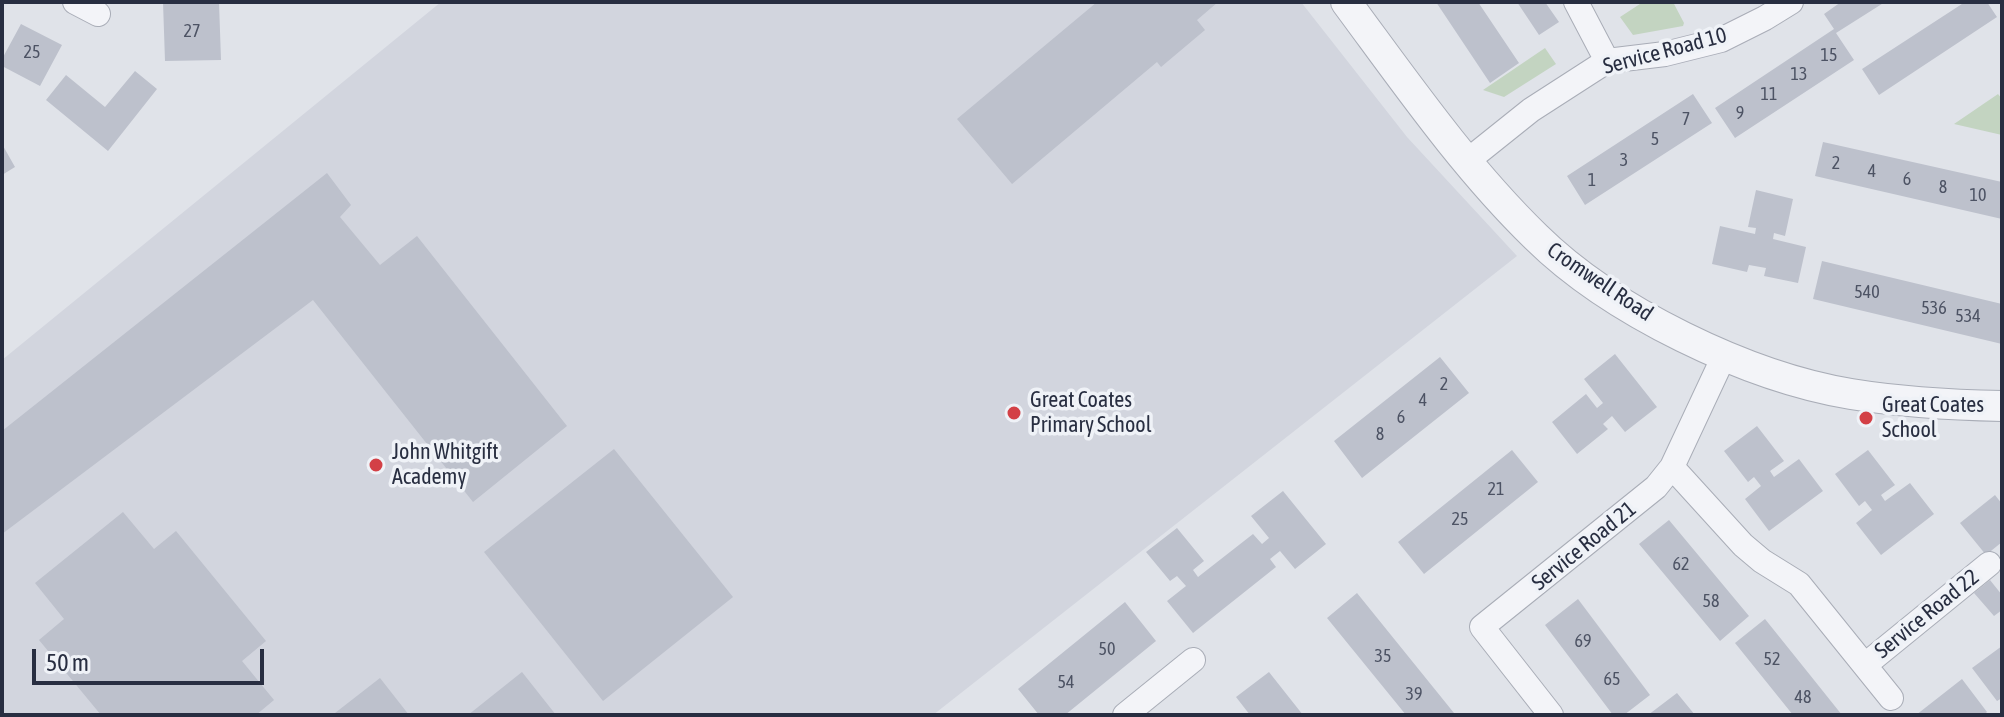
<!DOCTYPE html>
<style>
body{margin:0}
#map{position:relative;width:2004px;height:717px;overflow:hidden;background:#e0e3e9;font-family:"Asap Condensed",sans-serif}
canvas{display:block}
.frame{position:absolute;inset:0;border:4px solid #282e41;pointer-events:none}
.scale{position:absolute;left:32px;top:649px;width:232px;height:36px;box-sizing:border-box;border:4px solid #282e41;border-top:0;padding-left:10px;font-size:24px;line-height:28px;white-space:nowrap;color:#282e41;-webkit-text-stroke:6px #eff2f7;paint-order:stroke}
</style>
<div id="map">
<canvas width="2004" height="717"></canvas>
<div class="frame"></div>
<div class="scale">50 m</div>
</div>
<script>
const g = document.querySelector('canvas').getContext('2d');
g.lineJoin = 'round';
function fill(path, color) { g.fillStyle = color; g.fill(path, 'evenodd'); }
function trace(path, color, width, dash) { g.strokeStyle = color; g.lineWidth = width; g.lineCap = dash ? 'butt' : 'round'; g.setLineDash(dash || []); g.stroke(path); }
function write(font, color, halo, rows, align = 'center') {
  g.font = font + ' "Asap Condensed",sans-serif'; g.lineWidth = 7; g.setLineDash([]); g.textBaseline = 'middle'; g.strokeStyle = halo; g.fillStyle = color; for (const [text, x, y, turn = 0] of rows) {
    g.save(); g.translate(x, y); g.rotate((+turn || 0) * Math.PI / 180); g.textAlign = isNaN(turn) ? turn : align; if (halo) g.strokeText(text, 0, 0); g.fillText(text, 0, 0); g.restore();
  }
}
fill(new Path2D(`
 M441 2H1301L1407 137 1517 256 933 715H2V360Z`), '#d2d5de');
fill(new Path2D(`
 M1643 2H1673L1684 23 1683 26 1633 35 1620 17Z
 M1545 48 1556 64 1504 97 1483 90Z
 M1998 94 2002 99V135L1954 124Z`), '#c3d4c1');
fill(new Path2D(`
 M163 2H219L221 60 165 61Z
 M1097 2H1218L1197 20 1205 30 1161 67 1157 62 1012 184 957 119Z
 M1436 2H1478L1519 63 1490 83Z
 M1517 2H1545L1559 22 1539 35Z
 M1841 2H1885L1836 33 1854 60 1735 138 1715 108 1834 29 1824 14Z
 M1965 2H1987L1997 17 1879 95 1862 69Z
 M21 24 62 45 40 86 2 66V59Z
 M135 71 157 89 108 151 46 100 66 75 105 107Z
 M1693 94 1712 123 1585 205 1567 176Z
 M1823 142 2002 182V219L1815 176Z
 M2 144 15 167 2 175Z
 M327 173 351 205 340 217 380 265 417 236 567 426 473 502 313 300 2 534V431Z
 M1756 190 1793 199 1785 236 1774 233 1773 239 1806 247 1798 283 1764 276 1766 268 1749 265 1747 272 1712 264 1720 226 1755 234 1756 228 1748 227Z
 M1822 261 2002 304V344L1813 299Z
 M1615 354 1657 407 1625 432 1612 416 1603 424 1608 429 1577 454 1552 422 1586 394 1597 408 1603 403 1584 379Z
 M1440 357 1469 393 1362 478 1334 441Z
 M1757 426 1784 461 1770 471 1774 477 1799 459 1823 491 1769 531 1745 499 1761 486 1754 477 1748 482 1724 451Z
 M614 449 733 597 603 701 484 552Z
 M1512 450 1538 482 1424 574 1398 542Z
 M1868 450 1895 485 1881 495 1885 501 1910 483 1934 514 1881 555 1856 523 1872 510 1865 501 1859 506 1835 474Z
 M1283 491 1326 544 1295 569 1280 551 1270 559 1276 567 1193 633 1167 601 1186 586 1177 576 1170 581 1146 552 1177 528 1204 561 1193 570 1198 577 1253 534 1262 544 1269 538 1251 516Z
 M1995 495 2002 504V542L1986 555 1960 523Z
 M123 512 154 549 176 531 266 641 242 661 274 700 256 715H101L39 640 64 619 35 583Z
 M1669 520 1749 616 1720 641 1639 544Z
 M1990 580 2002 595V610L1994 616 1974 593Z
 M1357 593 1454 713 1451 715H1406L1327 618Z
 M1578 599 1650 695 1624 715H1613L1545 625Z
 M1125 602 1156 641 1065 715H1039L1018 689Z
 M1765 619 1810 675 1842 715H1793L1735 643Z
 M2002 646V698L1997 701 1972 668Z
 M522 672 556 715H468Z
 M1269 672 1284 691 1303 715H1250L1236 697Z
 M380 678 409 715H337L335 713Z
 M1962 679 1987 712 1984 715H1916Z
 M1677 693 1695 715H1648Z`), '#bdc1cc');
const minor = new Path2D(`
 M75 2 98 14
 M1576 2 1607 61
 M1466 162 1531 110 1607 61 1665 54 1721 40 1765 18 1791 2
 M1672 467 1743 545 1762 561 1799 584 1891 698
 M1865 665 1989 564
 M1125 715 1193 660
 M1551 715 1482 627 1656 487 1672 467 1724 356`);
const tertiary = new Path2D(`
 M1346 2C1406 83 1464 167 1536 237 1611 311 1748 377 1851 394 1900 402 1952 405 2002 406`);
trace(minor, '#a9adb7', 26);
trace(tertiary, '#a9adb7', 32);
trace(minor, '#f3f4f8', 24);
trace(tertiary, '#f3f4f8', 30);
for (const [x, y, r, color] of [
 [1014,413,8,"#d34046"],
 [1866,418,8,"#d34046"],
 [376,465,8,"#d34046"]
]) { const dot = new Path2D(); dot.arc(x, y, r, 0, 2 * Math.PI); g.fillStyle = color; g.fill(dot); trace(dot, '#eff2f7', 3); }
write('18px', '#4d5364', null, [
 ["27",192,31],
 ["25",32,52],
 ["15",1829,55],
 ["13",1799,74],
 ["11",1769,94],
 ["9",1740,113],
 ["7",1686,119],
 ["5",1655,139],
 ["3",1624,160],
 ["2",1836,163],
 ["4",1872,171],
 ["6",1907,179],
 ["1",1592,180],
 ["8",1943,187],
 ["10",1978,195],
 ["540",1867,292],
 ["536",1934,308],
 ["534",1968,316],
 ["2",1444,384],
 ["4",1423,400],
 ["6",1401,417],
 ["8",1380,434],
 ["21",1496,489],
 ["25",1460,519],
 ["62",1681,564],
 ["58",1711,601],
 ["69",1583,641],
 ["50",1107,649],
 ["35",1383,656],
 ["52",1772,659],
 ["65",1612,679],
 ["54",1066,682],
 ["39",1414,694],
 ["48",1803,697]
]);
write('22px', '#282e41', '#eff2f7', [
 ["Service Road 10",1665,51,-15],
 ["Cromwell Road",1600,282,34],
 ["Service Road 21",1584,546,-39],
 ["Service Road 22",1927,614,-39]
]);
write('22px', '#282e41', '#eff2f7', [
 ["Great Coates",1030,400],
 ["Primary School",1030,425],
 ["Great Coates",1882,405],
 ["School",1882,430],
 ["John Whitgift",392,452],
 ["Academy",392,477]
], 'left');
</script>
